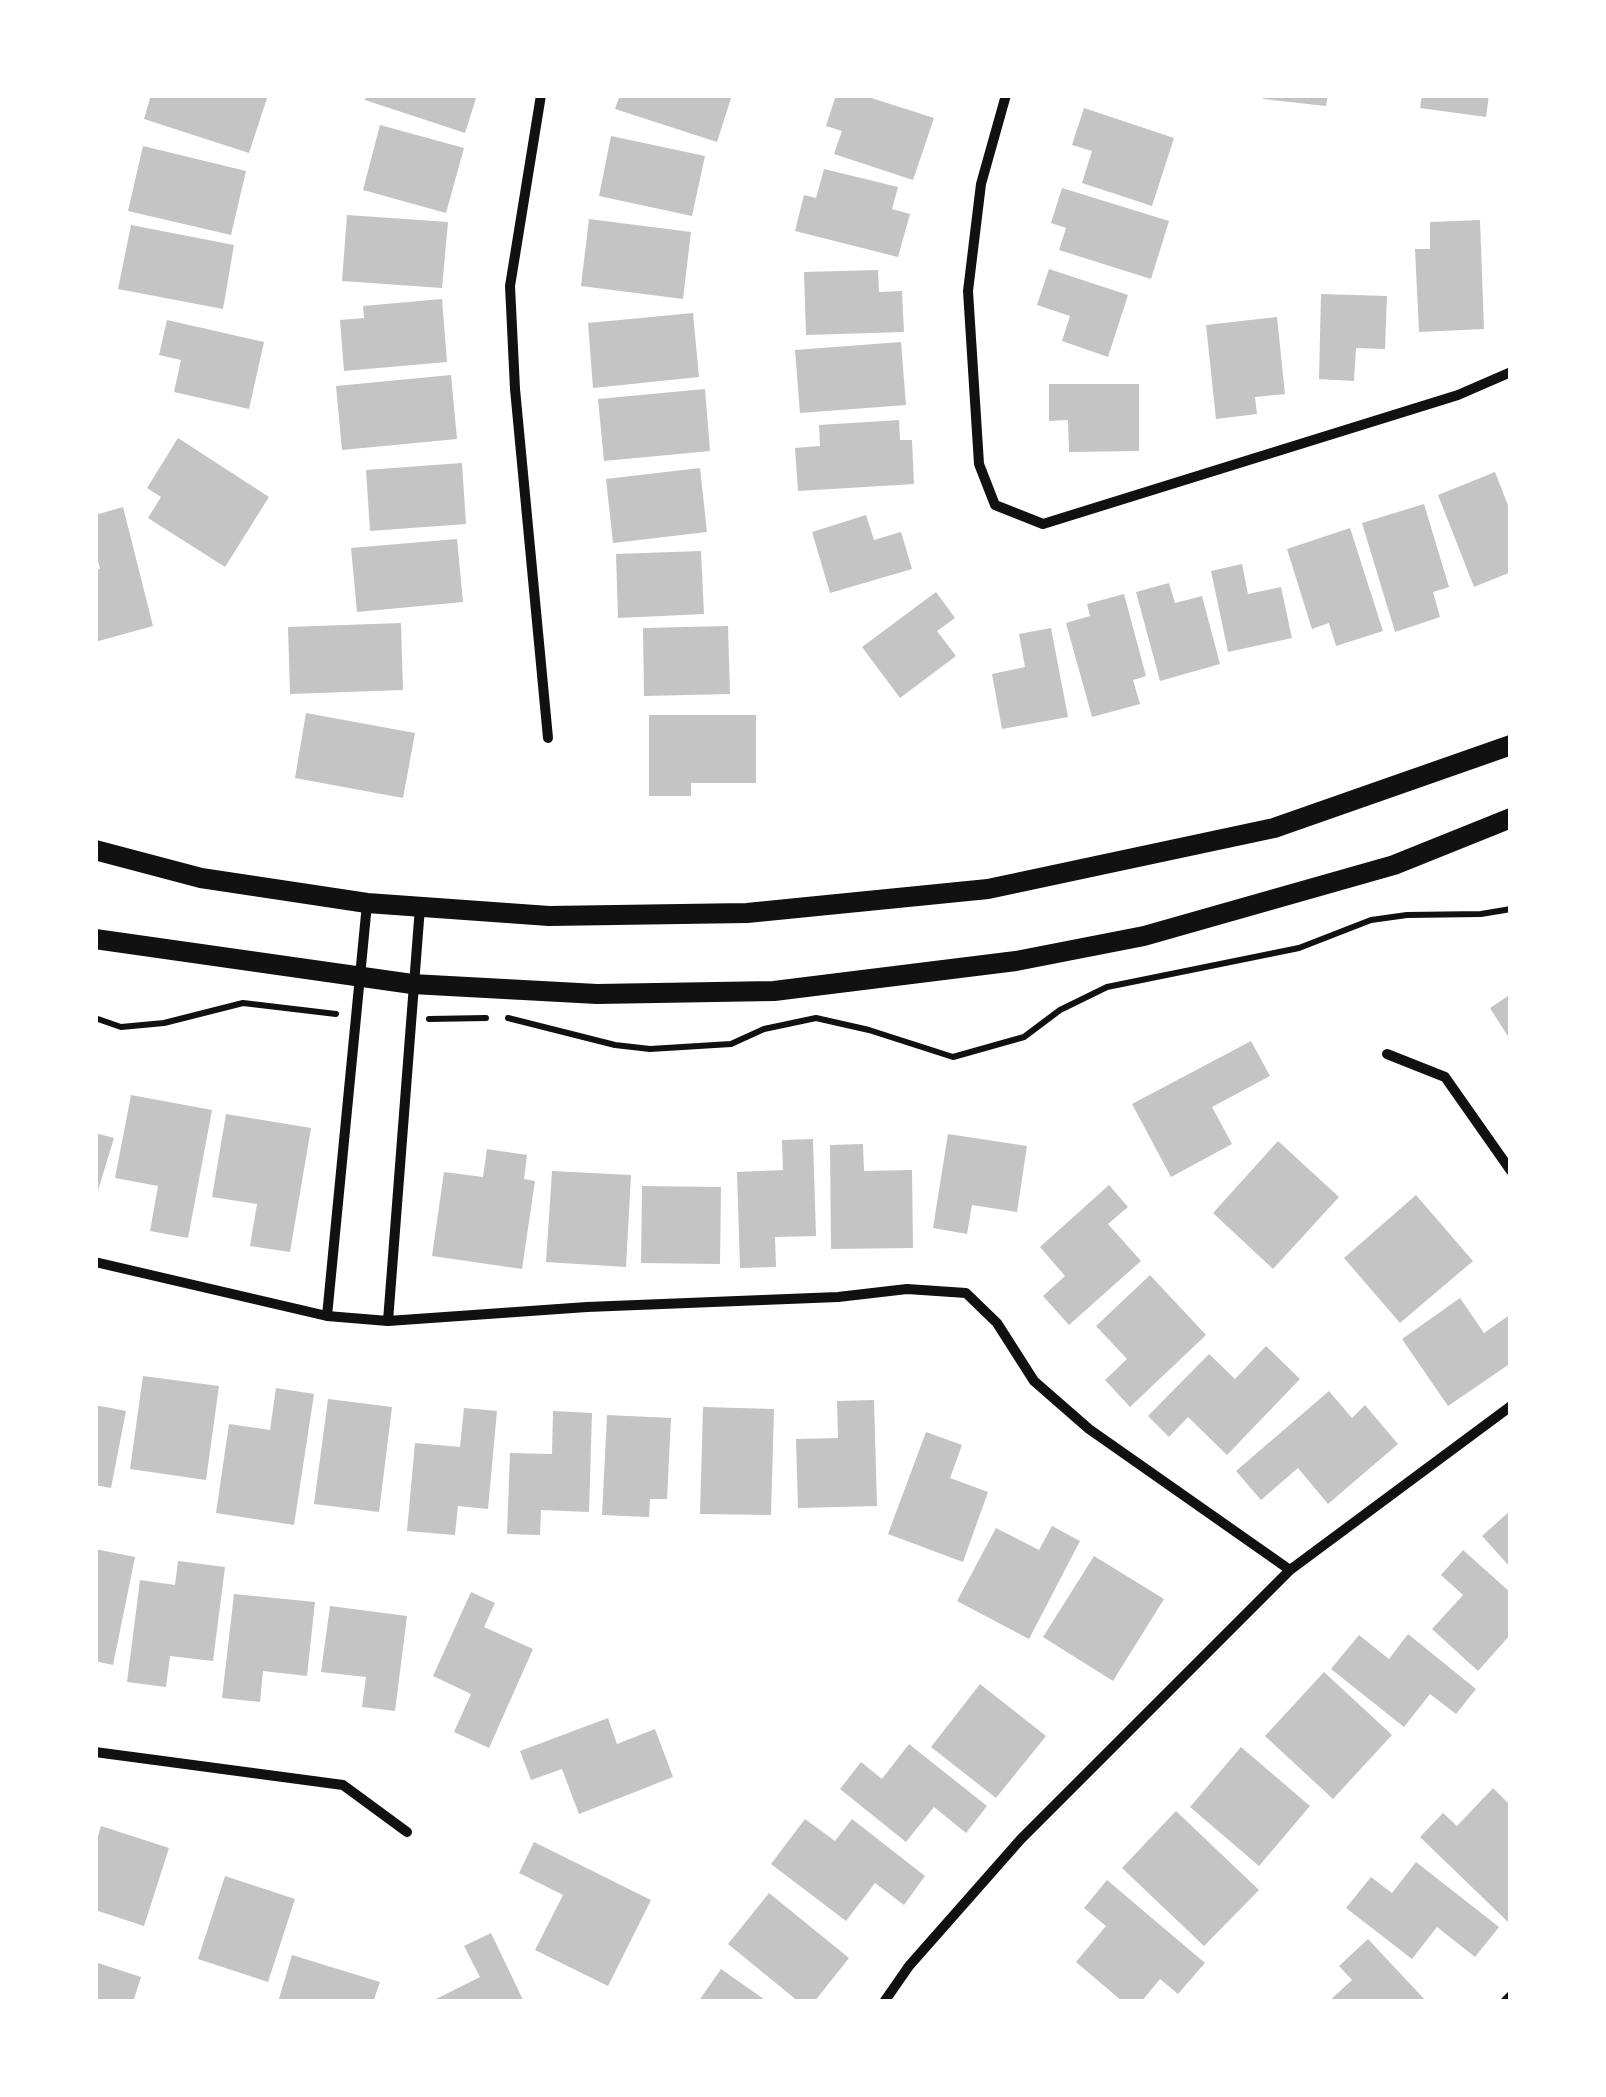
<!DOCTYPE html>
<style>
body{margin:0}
#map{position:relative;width:1606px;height:2097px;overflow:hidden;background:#fff;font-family:"Open Sans",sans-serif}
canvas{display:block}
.frame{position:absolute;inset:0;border:98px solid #fff;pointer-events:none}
</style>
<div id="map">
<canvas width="1606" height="2097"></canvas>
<div class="frame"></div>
</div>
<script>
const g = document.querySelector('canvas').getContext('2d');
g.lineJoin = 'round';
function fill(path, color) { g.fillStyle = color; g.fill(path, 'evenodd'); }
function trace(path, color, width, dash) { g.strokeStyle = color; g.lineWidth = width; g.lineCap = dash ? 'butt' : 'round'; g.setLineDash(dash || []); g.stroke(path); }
fill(new Path2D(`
 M151 95H268L249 153 144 119Z
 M366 95H477L465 133 365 100Z
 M620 95H732L717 142 615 109Z
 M836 95H862L934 118 913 180 834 154 842 131 826 126Z
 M1264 95H1328L1326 106 1263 99Z
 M1422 95H1489L1486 117 1420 108Z
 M1084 108 1174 138 1152 206 1082 183 1092 151 1072 145Z
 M380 125 464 148 446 213 363 190Z
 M611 136 705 156 692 216 599 196Z
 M143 146 246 171 231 235 128 211Z
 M824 169 898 187 892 209 910 214 898 257 795 231 804 195 816 198Z
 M1062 188 1169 221 1151 279 1059 250 1066 228 1051 223Z
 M347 215 448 222 442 288 342 281Z
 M589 219 691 232 683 299 581 286Z
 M1480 220 1484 329 1419 332 1415 249H1430V222Z
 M131 225 234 245 223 309 118 289Z
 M1049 269 1128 295 1108 357 1062 341 1070 316 1037 305Z
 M878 270 879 292 902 291 904 332 806 335 804 272Z
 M1321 294 1387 296 1385 349 1356 348 1354 381 1319 379Z
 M442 299 447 362 344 371 340 320 364 318 363 306Z
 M693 313 699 377 593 388 588 323Z
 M1277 317 1285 394 1255 397 1257 414 1216 419 1206 325Z
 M167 320 264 342 249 409 174 392 181 360 159 355Z
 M901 342 906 405 800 413 795 350Z
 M451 375 457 439 342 450 336 386Z
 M1049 384H1139V451L1069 452 1068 420 1049 421Z
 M705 389 710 451 604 461 598 399Z
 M899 420 900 440H912L914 484 798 491 795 448 820 446 819 425Z
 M178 438 269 497 225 567 148 518 161 497 147 488Z
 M462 463 466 524 370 531 366 470Z
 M700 468 707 532 613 543 606 479Z
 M1495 472 1511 513V572L1474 587 1438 495Z
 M1424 504 1449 587 1433 592 1440 617 1395 632 1362 523Z
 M123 507 153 626 95 642V570L100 569 95 549V515Z
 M866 515 874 540 901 532 912 569 830 593 812 532Z
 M1350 528 1383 631 1336 646 1329 623 1312 629 1287 549Z
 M457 539 463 602 357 612 351 548Z
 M701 551 704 614 618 618 616 554Z
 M1242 564 1248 594 1281 587 1292 638 1228 652 1211 571Z
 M1169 583 1175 603 1202 596 1220 664 1160 681 1136 592Z
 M936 592 955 618 937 631 956 656 900 698 862 647Z
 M1124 594 1146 676 1133 680 1140 704 1092 717 1066 623 1090 616 1087 604Z
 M401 623 403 690 290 694 288 627Z
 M728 626 730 694 644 696 643 628Z
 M1051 628 1068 717 1002 729 992 674 1025 667 1019 634Z
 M306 713 415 733 403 798 295 778Z
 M649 715H756V783H691V796H649Z
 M1511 994V1041L1490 1008Z
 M1251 1041 1270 1076 1212 1107 1232 1144 1171 1177 1132 1104Z
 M131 1095 212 1110 188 1238 150 1231 158 1186 115 1178Z
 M226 1114 311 1128 290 1252 250 1246 257 1204 212 1197Z
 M95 1133 114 1138 96 1197H95Z
 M948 1134 1027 1146 1017 1212 972 1205 967 1234 933 1228Z
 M813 1139 816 1236 775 1237 776 1267 740 1268 737 1172 783 1170 782 1140Z
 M1278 1141 1339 1197 1273 1269 1213 1213Z
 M863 1144 864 1171 912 1170 913 1248 831 1249 830 1145Z
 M487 1149 527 1155 524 1179 535 1181 522 1269 432 1256 444 1172 483 1177Z
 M552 1171 631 1175 626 1267 546 1262Z
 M1109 1185 1128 1207 1108 1224 1141 1261 1069 1325 1043 1296 1065 1276 1040 1247Z
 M642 1186 721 1187 720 1264 641 1263Z
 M1416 1195 1473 1261 1400 1323 1344 1258Z
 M1150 1275 1206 1335 1130 1407 1105 1380 1127 1359 1096 1326Z
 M1460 1298 1484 1333 1511 1314V1363L1448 1406 1402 1339Z
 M1266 1346 1300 1379 1227 1455 1188 1417 1169 1437 1148 1416 1209 1354 1235 1379Z
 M143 1376 219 1386 206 1480 130 1469Z
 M276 1388 314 1394 294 1525 216 1513 229 1424 270 1430Z
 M1329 1391 1352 1418 1365 1405 1398 1444 1328 1504 1298 1468 1261 1500 1236 1471Z
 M328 1399 392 1407 379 1512 314 1504Z
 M874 1400 877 1506 798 1508 796 1439 838 1438 837 1401Z
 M95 1405 126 1411 111 1488 95 1485Z
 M703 1407 774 1409 771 1515 700 1514Z
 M464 1408 497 1411 488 1509 458 1506 455 1535 407 1531 415 1443 460 1447Z
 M553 1411 592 1413 589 1512 541 1510 540 1535 507 1534 510 1453 552 1454Z
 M607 1415 671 1418 667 1499H650L649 1517 602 1515Z
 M926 1432 962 1445 950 1478 988 1492 963 1562 888 1534Z
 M1511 1510V1568L1482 1536Z
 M1052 1526 1080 1541 1029 1639 957 1601 996 1528 1039 1550Z
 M95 1549 135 1557 113 1665 95 1661Z
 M1463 1550 1511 1593V1634L1478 1671 1432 1629 1463 1595 1441 1575Z
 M1094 1556 1164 1599 1113 1681 1043 1637Z
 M178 1561 225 1567 213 1661 170 1656 166 1687 127 1682 140 1580 175 1585Z
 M471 1592 495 1603 484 1627 533 1649 489 1748 454 1732 471 1694 433 1676Z
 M234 1594 315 1602 307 1676 263 1671 260 1702 222 1698Z
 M330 1606 407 1616 395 1711 362 1707 366 1677 321 1672Z
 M1408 1634 1476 1689 1456 1714 1430 1694 1404 1727 1331 1669 1359 1635 1389 1659Z
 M1324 1672 1392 1735 1333 1799 1265 1736Z
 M980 1684 1046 1736 996 1798 931 1747Z
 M608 1718 617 1744 655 1729 673 1777 579 1814 562 1769 531 1780 520 1751Z
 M909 1744 987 1806 966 1833 934 1807 906 1842 840 1789 861 1762 882 1779Z
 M1241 1747 1310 1806 1259 1866 1190 1807Z
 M1493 1788 1511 1806 1508 1922 1420 1837 1443 1813 1457 1826Z
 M1176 1811 1259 1890 1204 1946 1122 1868Z
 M805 1819 835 1841 852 1819 925 1876 904 1905 875 1883 846 1921 771 1864Z
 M101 1826 169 1848 144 1926 95 1910V1846Z
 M534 1842 651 1900 608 1986 535 1950 563 1895 519 1873Z
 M1416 1862 1499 1927 1475 1957 1437 1927 1412 1959 1346 1908 1371 1877 1392 1893Z
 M225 1876 295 1899 268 1982 198 1959Z
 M1107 1880 1205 1963 1178 1994 1160 1979 1141 2002H1123L1076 1962 1106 1926 1084 1908Z
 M769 1893 849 1958 814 2002H799L728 1944Z
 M491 1933 524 2002H430L480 1977 464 1946Z
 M1368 1939 1427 2002H1328L1352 1980 1339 1966Z
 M292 1955 380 1982 373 2002H278Z
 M95 1962 141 1977 133 2002H95Z
 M721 1969 768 2002H698Z`), '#c4c4c4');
trace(new Path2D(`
 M95 1018 121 1027 164 1023 243 1003 336 1014
 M508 1018 615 1045 650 1049 731 1044 764 1029 816 1018 869 1030 953 1057 1024 1037 1060 1010 1107 987 1299 948 1371 920 1407 915 1481 914 1511 909
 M429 1019 486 1018`), '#111', 6);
trace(new Path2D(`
 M541 95 510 286 515 389 548 738
 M1006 95 981 184 968 291 979 464 995 505 1043 524 1458 395 1511 372
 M1387 1054 1445 1077 1511 1171
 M95 1262 327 1316 388 1321 587 1307 838 1297 907 1289 966 1293 997 1323 1034 1381 1089 1429 1290 1570
 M327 1316 367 904
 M388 1321 420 907
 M95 1752 343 1785 407 1832
 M884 2002 909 1966 1021 1839 1290 1570 1511 1406
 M1505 2002 1511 1996`), '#111', 10);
trace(new Path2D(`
 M95 850 201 878 367 903 549 916 747 913 988 889 1274 828 1511 745
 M95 939 412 984 597 994 774 991 1016 961 1144 936 1394 865 1511 818`), '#111', 20);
</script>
